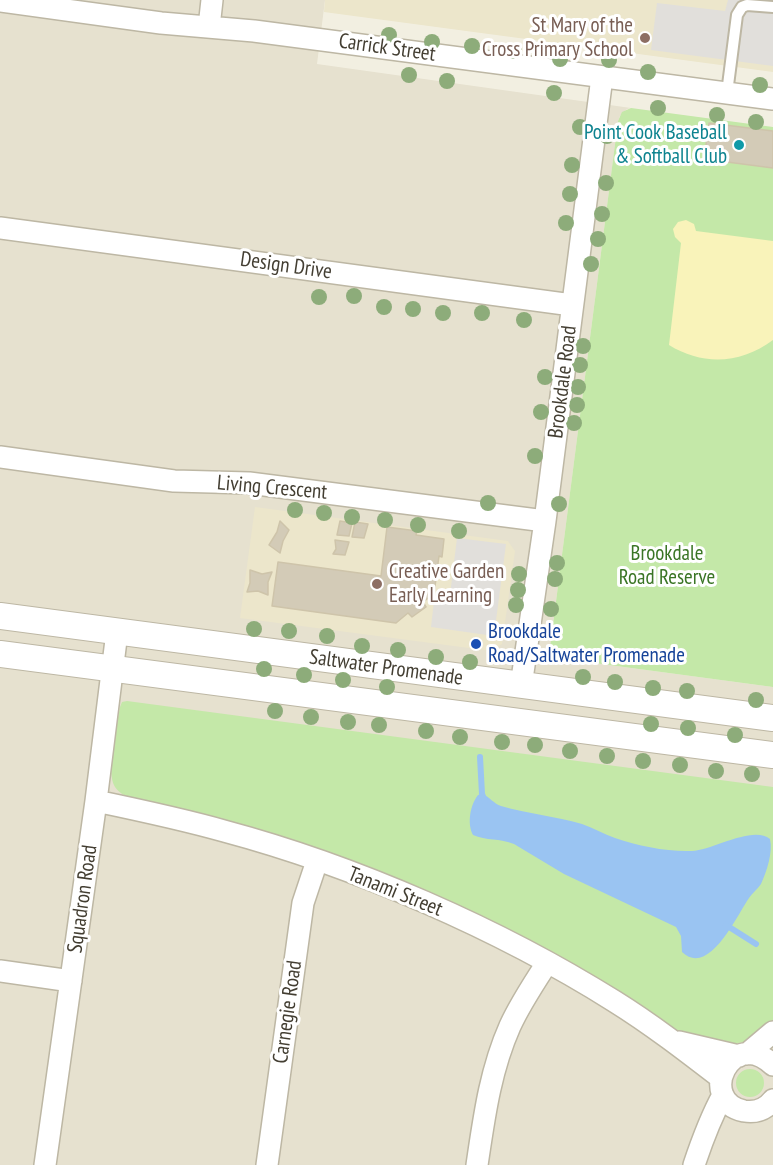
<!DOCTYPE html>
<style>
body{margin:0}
canvas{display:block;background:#f2efe1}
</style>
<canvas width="773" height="1165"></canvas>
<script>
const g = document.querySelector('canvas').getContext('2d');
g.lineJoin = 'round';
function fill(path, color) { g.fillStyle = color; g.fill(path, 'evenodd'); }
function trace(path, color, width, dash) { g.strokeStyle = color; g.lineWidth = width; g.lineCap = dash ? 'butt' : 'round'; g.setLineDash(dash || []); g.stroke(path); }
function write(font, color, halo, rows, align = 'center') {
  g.font = font + ' "PT Sans Narrow",sans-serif'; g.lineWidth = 6; g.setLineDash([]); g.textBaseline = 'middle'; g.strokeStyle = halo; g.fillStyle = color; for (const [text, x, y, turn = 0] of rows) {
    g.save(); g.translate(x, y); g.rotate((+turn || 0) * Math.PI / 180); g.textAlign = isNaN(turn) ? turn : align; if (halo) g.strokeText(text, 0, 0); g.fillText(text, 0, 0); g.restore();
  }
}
fill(new Path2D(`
 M0 0H325L317 64 631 108 627 109 620 116 618 121 550 648 557 658 773 687V1165H0Z`), '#e6e1cf');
fill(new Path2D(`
 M325 0H773V72L324 12Z
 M255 507 508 541 515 551 502 644 492 651 240 618Z`), '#ece6cb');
fill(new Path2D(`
 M631 108 773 127V687L557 658 550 648 618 121 622 112Z
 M127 701 773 787V1023L749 1041 738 1043H725L678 1032 624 997 288 839 213 817 130 798C124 795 119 793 115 787 105 770 117 727 120 707L122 702Z
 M736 1083a14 14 0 1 1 28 0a14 14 0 1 1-28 0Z`), '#c4e8a8');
fill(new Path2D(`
 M686 220 694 224 696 231 773 241V340C741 364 703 366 669 345L681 243 675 237 673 229 678 222Z`), '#f9f3ba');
fill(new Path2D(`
 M728 0H773V66L651 50 657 3 725 11Z
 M457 538 506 544 494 636 431 627 434 601 449 603Z`), '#e1dfdb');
fill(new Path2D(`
 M482 794C490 797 494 804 501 806 528 814 555 816 582 824 593 828 604 834 615 838 639 846 667 852 692 851 713 850 753 825 770 839 773 852 767 871 761 884 758 889 752 893 749 898 737 915 709 978 682 952L681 936 676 927 564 874 514 844C500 838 486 841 473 835 467 824 470 805 478 795Z`), '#9ac4f2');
trace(new Path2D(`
 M480 757 482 794 485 801
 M726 925 756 944`), '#9ac4f2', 6);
const building = new Path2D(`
 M709 123 773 131V168L704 159Z
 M280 521 289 530 283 541 280 553 269 545 277 532Z
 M340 521 352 523 349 536 337 535Z
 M355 522 368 524 364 538 352 537Z
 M387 527 417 531 416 535 444 539 442 557 439 556 434 594 423 602 426 607 412 617 408 613 396 623 272 606 278 562 381 576Z
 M335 540 349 542 345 555 333 554 336 549Z
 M250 570 262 574 272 572 268 582V595L258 591 247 592 250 583Z`);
fill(building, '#d3cbb7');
trace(building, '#cec4aa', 1.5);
const service = new Path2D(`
 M727 93 737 15 742 7 747 5 773 7`);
const minor = new Path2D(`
 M0 1 161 23 254 31 773 99
 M209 27 212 0
 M0 228 572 305
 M0 457 174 481 249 483 545 521
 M521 686 545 521 602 77
 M96 801C139 810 182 819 224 831 355 866 499 929 614 1001 651 1024 686 1051 721 1078
 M0 971 71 981
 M679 1042 739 1056
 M747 1054 773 1032
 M773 1065C731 1025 696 1101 744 1111 756 1113 766 1109 773 1100
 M45 1165 96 801 117 632
 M267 1165 303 903 317 861
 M477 1165C484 1118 490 1071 510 1026 520 1004 534 983 547 963
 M694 1165C702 1141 711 1117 723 1095`);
const tertiary = new Path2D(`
 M0 616 773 718
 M0 654 773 755`);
trace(service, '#bdb7a4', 14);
trace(minor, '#bdb7a4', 24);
trace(tertiary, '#bdb7a4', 28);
trace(service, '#fff', 10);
trace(minor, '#fff', 21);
trace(tertiary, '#fff', 26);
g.fillStyle = '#8dac7a';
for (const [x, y] of [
 [389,35],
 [432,42],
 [472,46],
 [514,51],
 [560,59],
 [609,60],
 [648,72],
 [409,75],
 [447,81],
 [760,85],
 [554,93],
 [658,108],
 [717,115],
 [756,122],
 [580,127],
 [607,136],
 [572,165],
 [606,183],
 [570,194],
 [602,214],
 [566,223],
 [598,239],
 [591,264],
 [354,296],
 [319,297],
 [384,307],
 [413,309],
 [443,313],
 [482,313],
 [524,320],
 [583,346],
 [580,365],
 [545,377],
 [578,387],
 [577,405],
 [541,412],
 [574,423],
 [535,456],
 [488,503],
 [559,504],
 [295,510],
 [324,513],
 [352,517],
 [385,520],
 [418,525],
 [459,531],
 [557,563],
 [519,574],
 [555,579],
 [518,590],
 [516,605],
 [551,609],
 [254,629],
 [289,631],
 [541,632],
 [327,636],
 [362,646],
 [398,650],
 [436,657],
 [470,662],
 [264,669],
 [304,675],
 [583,677],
 [343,680],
 [615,682],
 [387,687],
 [653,688],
 [687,691],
 [756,700],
 [275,711],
 [311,717],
 [348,722],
 [651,724],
 [379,725],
 [688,728],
 [426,731],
 [735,735],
 [460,737],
 [502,742],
 [535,745],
 [570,751],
 [607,756],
 [643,761],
 [680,765],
 [716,771],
 [752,774]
]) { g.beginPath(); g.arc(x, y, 8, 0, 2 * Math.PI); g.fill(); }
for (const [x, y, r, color] of [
 [645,38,6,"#8d6e63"],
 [739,145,6,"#0f9aa8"],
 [377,584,6,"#8d6e63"],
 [476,644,6,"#1a4fb4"]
]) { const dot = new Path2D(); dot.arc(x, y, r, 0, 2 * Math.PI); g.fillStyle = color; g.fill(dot); trace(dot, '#fff', 2); }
write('21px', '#785e54', '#fff', [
 ["St Mary of the",633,26],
 ["Cross Primary School",633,50],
 ["Creative Garden",389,572,"left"],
 ["Early Learning",389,596,"left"]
], 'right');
write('21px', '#433e32', '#fff', [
 ["Carrick Street",387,48,8],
 ["Design Drive",286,266,8],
 ["Brookdale Road",563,382,-83],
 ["Living Crescent",272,488,5],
 ["Saltwater Promenade",386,668,8],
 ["Tanami Street",395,892,22],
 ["Squadron Road",83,899,-82],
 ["Carnegie Road",288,1012,-82]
]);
write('21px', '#0d838f', '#fff', [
 ["Point Cook Baseball",727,133],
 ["& Softball Club",727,157]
], 'right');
write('21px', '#3a7525', '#fff', [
 ["Brookdale",667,554],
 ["Road Reserve",667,578]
]);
write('21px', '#164399', '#fff', [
 ["Brookdale",488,632],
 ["Road/Saltwater Promenade",488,656]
], 'left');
</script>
